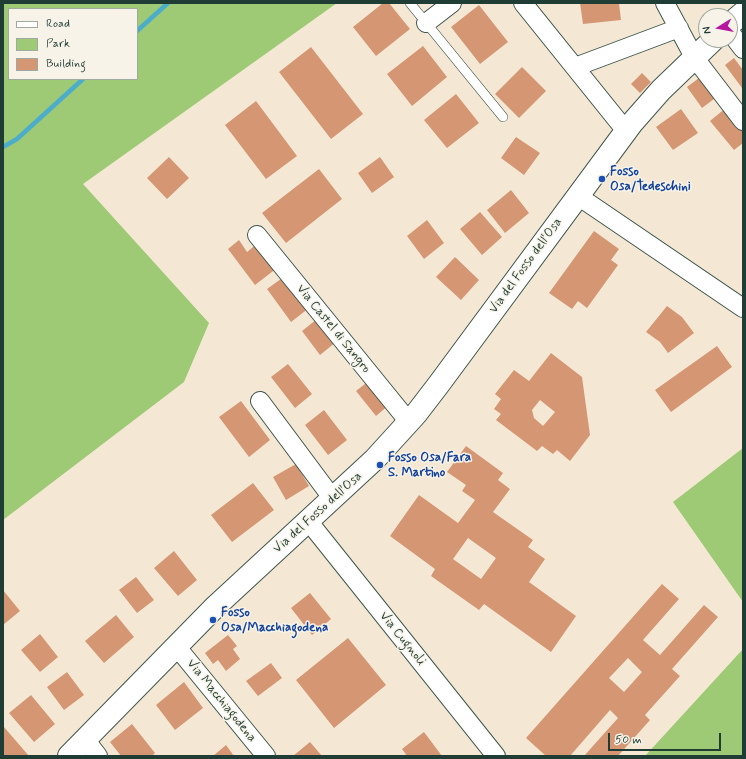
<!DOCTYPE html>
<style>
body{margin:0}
#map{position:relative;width:746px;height:759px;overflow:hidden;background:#f4e8d4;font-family:Mynerve,sans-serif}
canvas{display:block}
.frame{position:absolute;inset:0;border:4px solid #1f3d34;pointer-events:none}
.legend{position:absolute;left:8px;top:8px;width:130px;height:72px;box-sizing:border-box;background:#f7f3e8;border:1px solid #a1aaa0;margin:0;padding:5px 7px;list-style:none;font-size:12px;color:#1f3d34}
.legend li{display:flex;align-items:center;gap:8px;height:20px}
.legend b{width:20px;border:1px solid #a1aaa0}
.north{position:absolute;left:698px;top:8px;width:40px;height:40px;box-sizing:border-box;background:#f7f3e8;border:1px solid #a1aaa0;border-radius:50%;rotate:259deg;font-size:11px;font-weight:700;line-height:16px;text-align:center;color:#1f3d34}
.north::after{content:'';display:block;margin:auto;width:14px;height:18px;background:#b5179e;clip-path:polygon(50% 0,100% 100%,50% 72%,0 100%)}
.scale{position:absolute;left:608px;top:733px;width:113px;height:18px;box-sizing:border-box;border:2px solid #1f3d34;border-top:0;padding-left:5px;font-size:12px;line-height:14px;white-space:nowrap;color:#1f3d34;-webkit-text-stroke:3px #f7f3e8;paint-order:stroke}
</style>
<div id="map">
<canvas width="746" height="759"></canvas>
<div class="frame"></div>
<ul class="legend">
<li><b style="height:5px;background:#fff"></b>Road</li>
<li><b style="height:11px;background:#9ec975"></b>Park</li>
<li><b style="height:11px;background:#d59674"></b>Building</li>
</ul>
<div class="north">N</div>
<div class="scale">50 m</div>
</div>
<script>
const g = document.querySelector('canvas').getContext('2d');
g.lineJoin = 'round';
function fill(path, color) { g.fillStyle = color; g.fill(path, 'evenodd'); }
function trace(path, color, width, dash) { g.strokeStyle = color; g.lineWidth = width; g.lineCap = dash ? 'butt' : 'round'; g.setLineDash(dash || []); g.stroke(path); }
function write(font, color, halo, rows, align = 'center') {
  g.font = font + ' Mynerve,sans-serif'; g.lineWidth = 3; g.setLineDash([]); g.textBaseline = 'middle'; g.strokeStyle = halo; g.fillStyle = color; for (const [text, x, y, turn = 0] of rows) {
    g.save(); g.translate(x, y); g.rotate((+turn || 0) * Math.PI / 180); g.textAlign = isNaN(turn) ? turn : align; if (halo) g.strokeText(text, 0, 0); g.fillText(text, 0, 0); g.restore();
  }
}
fill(new Path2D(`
 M3 3H337L83 184 209 323 184 382 3 520ZM9 9H137V79H9Z
 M743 448V602L673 502Z
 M743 649V756H645Z`), '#9ec975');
trace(new Path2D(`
 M137 31 168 3
 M3 147 17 139 83 79`), '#4cadcb', 4.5);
fill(new Path2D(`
 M383 3H389L410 29 376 56 353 27Z
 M580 3H619L621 20 583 24Z
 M479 5 508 42 480 64 451 27Z
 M423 46 447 77 412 106 387 74Z
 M311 47 363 114 331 139 279 72Z
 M734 58 743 70V87L742 88 725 65Z
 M522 67 546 91 519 118 495 94Z
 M642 73 651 82 640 93 631 84Z
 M703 75 718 96 702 108 687 87Z
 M456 94 479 123 447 148 424 120Z
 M256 101 297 156 266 179 225 125Z
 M727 107 743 127V143L734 150 710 121Z
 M681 109 698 133 673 150 656 127Z
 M516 137 540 153 524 175 501 158Z
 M169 157 189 178 167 199 147 178Z
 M380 157 394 177 372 193 358 173Z
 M319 169 342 199 286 243 262 213Z
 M511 190 529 213 505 233 487 210Z
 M480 212 502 237 482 255 460 229Z
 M427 220 444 243 424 259 407 236Z
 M594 231 619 249 611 260 618 265 587 308 578 301 572 309 549 293Z
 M239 240 247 252 258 243 277 268 255 285 228 249Z
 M455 257 479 280 461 300 436 277Z
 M285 276 309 308 291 322 267 289Z
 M667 306 682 317 694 333 668 353 660 342 646 332Z
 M317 319 336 342 320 355 302 331Z
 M717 346 732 367 671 412 655 390Z
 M551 353 582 377 590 435 570 461 557 450 553 454 542 446 537 451 496 420 501 414 494 409 501 399 495 394 514 370 529 381ZM540 400 555 412 543 426 534 418 532 410Z
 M288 364 312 394 295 408 271 377Z
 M370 380 389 405 376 416 356 391Z
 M241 401 270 440 249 457 219 417Z
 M324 410 347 440 328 455 305 425Z
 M466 446 503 473 498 480 510 489 493 512 533 540 528 547 545 559 529 582 576 616 551 652 484 604 479 610 431 576 435 569 390 536 419 495 458 523 475 500 462 491 466 485 447 472ZM468 538 496 558 481 579 453 559Z
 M296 464 309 486 286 500 273 477Z
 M253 483 274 510 232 542 211 515Z
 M174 551 197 580 178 596 154 568Z
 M136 577 154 600 137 613 119 590Z
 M662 584 679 599 643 640 660 655 704 605 718 617 672 669 680 676 645 715 650 720 618 756H584L618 718 610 710 570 756H546L526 738ZM628 658 642 672 624 692 609 678Z
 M3 590 20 611 3 625Z
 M310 593 331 619 312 635 291 608Z
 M116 615 134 637 104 663 85 641Z
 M40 634 58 657 40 672 21 650Z
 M228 635 237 646 233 649 240 659 226 671 218 660 213 664 205 653Z
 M348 638 386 685 334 728 296 680Z
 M271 663 282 678 258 696 246 681Z
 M67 672 84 695 64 710 47 687Z
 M184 682 203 708 175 730 156 705Z
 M31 695 55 724 34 742 9 713Z
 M132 724 155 753 152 756H121L110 742Z
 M4 727 29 756H3V728Z
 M424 732 442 756H407L402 749Z
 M310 742 322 756H293Z
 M226 745 234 756H213Z`), '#d59674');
const service = new Path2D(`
 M410 3 503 117`);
const minor = new Path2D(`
 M523 3 626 131
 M665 3 694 57 743 121
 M426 23 452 3
 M730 32 743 49
 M575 67 679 28
 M578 196 743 308
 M257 235 409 422
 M260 401 333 499
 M309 522 496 756
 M176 646 266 756
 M85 739 98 756`);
const tertiary = new Path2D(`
 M730 24 743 13
 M69 756 216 606 375 459 416 414 439 384 632 123 661 90 713 40`);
trace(service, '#3f574c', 10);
trace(minor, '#3f574c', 20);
trace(tertiary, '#3f574c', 24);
trace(service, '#fff', 9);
trace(minor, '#fff', 18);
trace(tertiary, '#fff', 22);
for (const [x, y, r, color] of [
 [602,179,4,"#1a4fb4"],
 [380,465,4,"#1a4fb4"],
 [213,620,4,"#1a4fb4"]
]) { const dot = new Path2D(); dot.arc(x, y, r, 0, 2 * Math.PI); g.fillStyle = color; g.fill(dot); trace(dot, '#f7f3e8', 1.5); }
write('bold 13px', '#164399', '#f7f3e8', [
 ["Fosso",610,172],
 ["Osa/Tedeschini",610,187],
 ["Fosso Osa/Fara",388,458],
 ["S. Martino",388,473],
 ["Fosso",221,613],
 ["Osa/Macchiagodena",221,628]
], 'left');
write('13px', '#1f3d34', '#f7f3e8', [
 ["Via del Fosso dell'Osa",526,266,-54],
 ["Via Castel di Sangro",333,329,51],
 ["Via del Fosso dell'Osa",318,513,-42],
 ["Via Cugnoli",402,639,51],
 ["Via Macchiagodena",221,701,51]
]);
</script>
